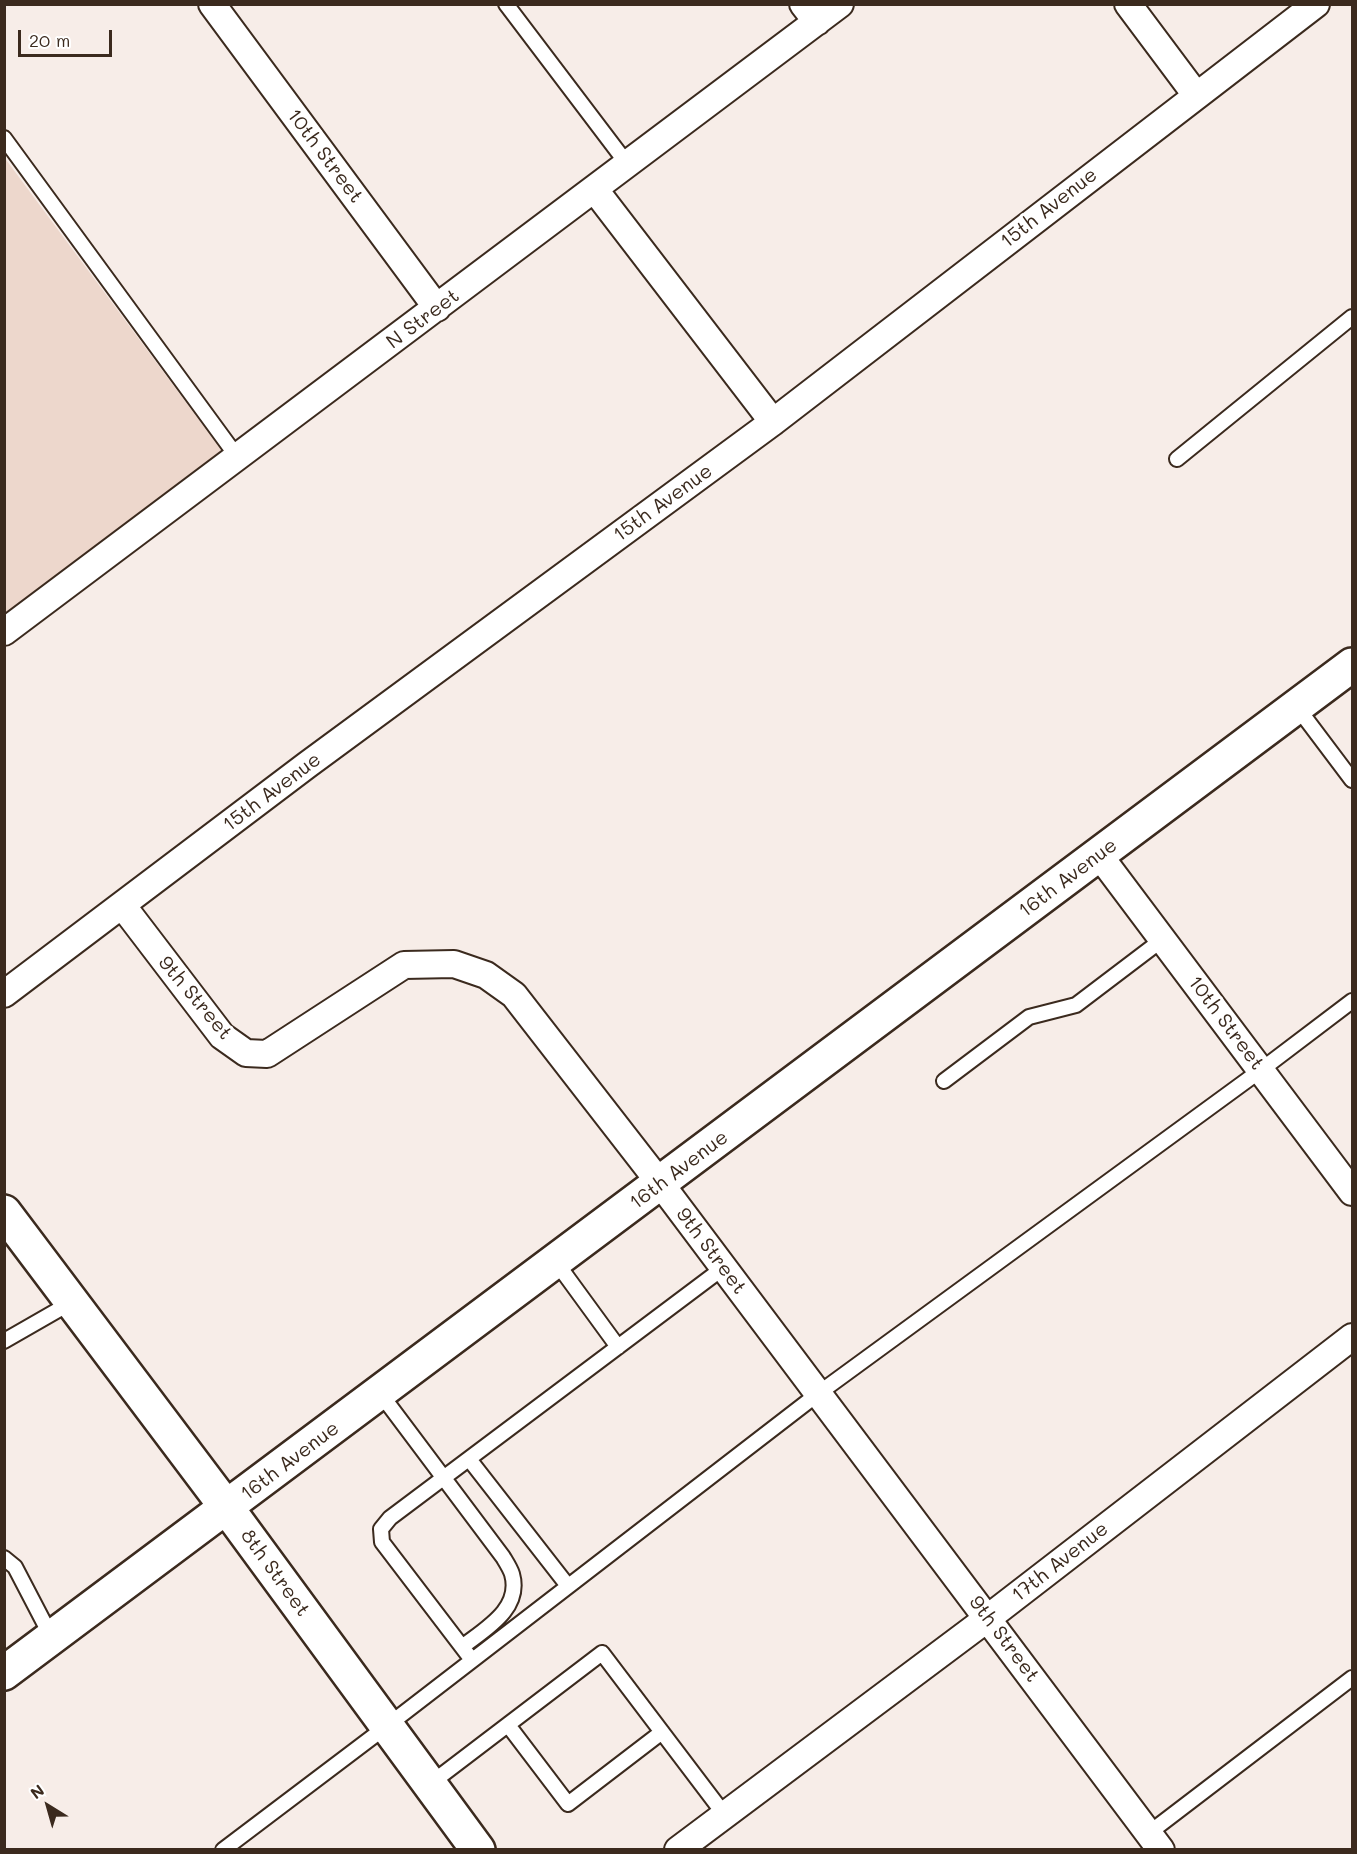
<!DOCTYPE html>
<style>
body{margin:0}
#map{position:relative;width:1357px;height:1854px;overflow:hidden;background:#f7ede8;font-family:Mali,sans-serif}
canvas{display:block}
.frame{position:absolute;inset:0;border:6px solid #3b2a1e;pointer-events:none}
.north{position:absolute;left:18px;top:1776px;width:60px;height:60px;-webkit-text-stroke:4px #fff;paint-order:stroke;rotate:323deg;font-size:16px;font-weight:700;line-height:24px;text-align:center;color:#3b2a1e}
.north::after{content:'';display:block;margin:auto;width:21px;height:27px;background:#3b2a1e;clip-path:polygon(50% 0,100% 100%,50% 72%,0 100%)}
.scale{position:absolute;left:18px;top:30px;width:94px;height:27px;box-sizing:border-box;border:3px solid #3b2a1e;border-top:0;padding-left:8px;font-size:18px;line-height:21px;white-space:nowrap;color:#3b2a1e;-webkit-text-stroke:4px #fff;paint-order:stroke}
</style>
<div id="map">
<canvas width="1357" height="1854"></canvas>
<div class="frame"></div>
<div class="north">N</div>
<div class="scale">20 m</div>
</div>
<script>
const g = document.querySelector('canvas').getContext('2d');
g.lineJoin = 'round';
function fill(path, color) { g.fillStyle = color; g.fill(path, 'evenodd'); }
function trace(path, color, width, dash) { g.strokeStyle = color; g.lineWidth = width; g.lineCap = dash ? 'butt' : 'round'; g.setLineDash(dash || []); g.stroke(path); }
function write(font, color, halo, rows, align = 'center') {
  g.font = font + ' Mali,sans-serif'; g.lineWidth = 6; g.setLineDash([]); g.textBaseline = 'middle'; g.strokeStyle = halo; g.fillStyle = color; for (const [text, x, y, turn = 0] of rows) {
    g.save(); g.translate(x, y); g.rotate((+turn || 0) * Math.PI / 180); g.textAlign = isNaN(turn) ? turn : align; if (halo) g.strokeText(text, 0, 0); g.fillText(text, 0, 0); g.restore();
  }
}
fill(new Path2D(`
 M4 157 231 463 4 632Z`), '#edd7cc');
const lane = new Path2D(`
 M506 4 628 165
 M4 138 238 458
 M1177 459 1352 317
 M1297 707 1352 780
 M944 1081 1029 1017 1076 1005 1163 939
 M556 1262 618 1347
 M4 1341 72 1302
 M380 1393 503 1557C506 1562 510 1568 512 1574 522 1609 485 1629 462 1647
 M469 1459 568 1586
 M4 1558 15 1567 52 1638
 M472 1660 382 1542 381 1529 390 1518 723 1268
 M508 1725 568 1804 662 1732
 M430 1784 602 1653 724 1814
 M1149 1833 1352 1678
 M223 1850 387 1726 819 1393 1261 1070 1352 1001`);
const street = new Path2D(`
 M212 4 437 308
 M803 4 817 22
 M1128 4 1196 95
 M595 190 773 422
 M4 632 840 4
 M1099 855 1352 1192
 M122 905 222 1036 246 1053 267 1054 404 965 454 964 486 975 514 995 660 1183 1161 1850
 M4 994 307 765 773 422 1316 4
 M678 1850 988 1618 1352 1337`);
const secondary = new Path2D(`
 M4 1212 227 1508 478 1850
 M4 1673 1352 665`);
trace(lane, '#3b2a1e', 18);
trace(street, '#3b2a1e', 30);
trace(secondary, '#3b2a1e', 38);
trace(lane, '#fff', 14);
trace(street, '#fff', 26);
trace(secondary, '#fff', 33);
write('20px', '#3b2a1e', '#fff', [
 ["10th Street",325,156,53],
 ["15th Avenue",1049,208,-38],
 ["N Street",423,319,-37],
 ["15th Avenue",663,503,-36],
 ["15th Avenue",272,792,-37],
 ["16th Avenue",1068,878,-37],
 ["9th Street",195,998,50],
 ["10th Street",1226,1023,53],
 ["16th Avenue",679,1170,-37],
 ["9th Street",711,1251,53],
 ["16th Avenue",290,1461,-37],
 ["17th Avenue",1060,1562,-38],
 ["8th Street",275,1573,54],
 ["9th Street",1004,1639,53]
]);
</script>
